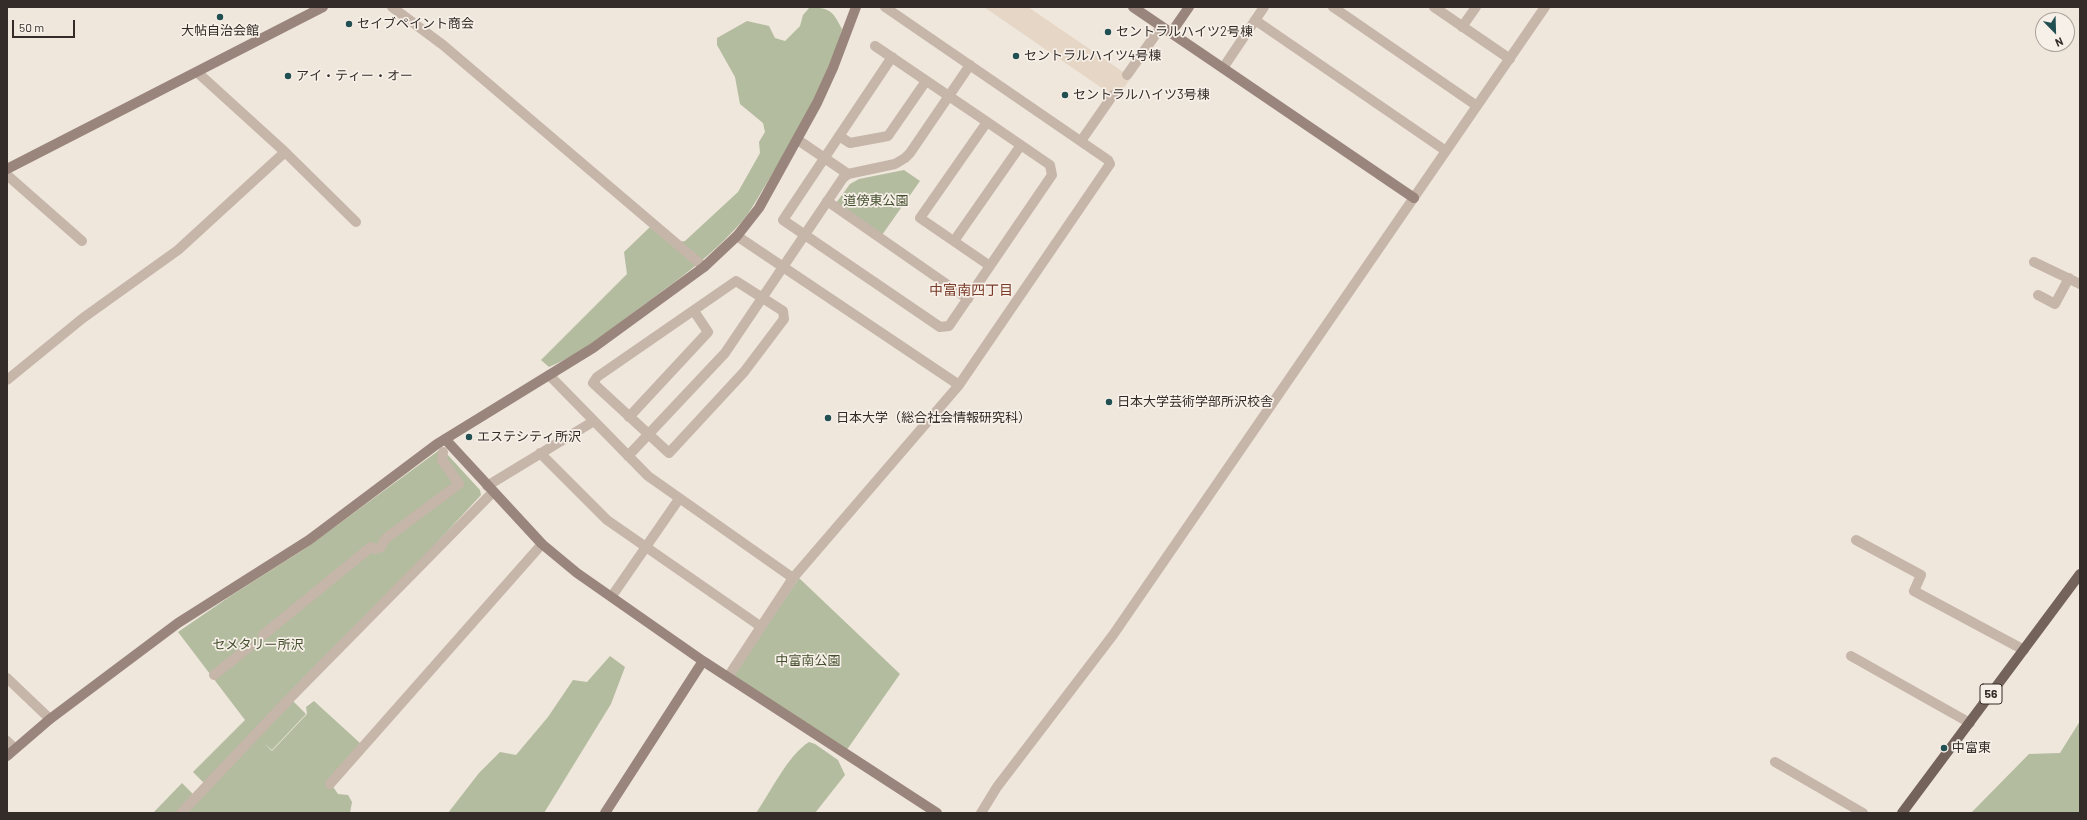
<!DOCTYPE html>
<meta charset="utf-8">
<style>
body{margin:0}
#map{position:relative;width:2087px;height:820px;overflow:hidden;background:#efe6dc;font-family:Barlow,sans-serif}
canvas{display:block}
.frame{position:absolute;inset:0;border:8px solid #342c28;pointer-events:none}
.north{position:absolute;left:2035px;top:12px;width:40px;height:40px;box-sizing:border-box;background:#f7f0e8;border:1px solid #a9a29b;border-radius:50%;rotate:157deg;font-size:11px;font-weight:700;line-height:16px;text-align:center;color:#342c28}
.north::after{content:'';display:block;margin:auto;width:14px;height:18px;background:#224f51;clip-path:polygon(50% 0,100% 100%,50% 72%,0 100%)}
.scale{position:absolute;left:12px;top:20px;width:63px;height:18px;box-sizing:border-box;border:2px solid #342c28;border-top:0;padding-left:5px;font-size:12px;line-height:14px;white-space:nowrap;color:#342c28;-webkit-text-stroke:3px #f7f0e8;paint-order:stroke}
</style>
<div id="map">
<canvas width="2087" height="820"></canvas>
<div class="frame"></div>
<div class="north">N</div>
<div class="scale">50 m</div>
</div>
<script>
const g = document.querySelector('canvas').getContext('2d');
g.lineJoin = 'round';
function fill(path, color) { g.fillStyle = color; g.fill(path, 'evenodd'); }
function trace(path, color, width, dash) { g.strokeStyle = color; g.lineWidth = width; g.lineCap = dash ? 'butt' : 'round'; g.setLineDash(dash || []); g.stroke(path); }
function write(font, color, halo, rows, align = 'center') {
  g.font = font + ' Barlow,"Noto Sans JP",sans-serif'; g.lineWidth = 3.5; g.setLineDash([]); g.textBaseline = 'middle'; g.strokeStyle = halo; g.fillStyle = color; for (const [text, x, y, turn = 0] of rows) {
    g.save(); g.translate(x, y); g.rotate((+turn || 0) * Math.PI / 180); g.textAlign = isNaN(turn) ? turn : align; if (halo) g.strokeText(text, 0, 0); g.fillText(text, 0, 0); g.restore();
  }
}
fill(new Path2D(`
 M810 7C831 8 833 12 842 29 826 83 797 133 768 181 760 193 753 208 744 219 712 257 669 286 630 315 604 334 579 355 549 367L541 360 627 274 624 252 650 227 670 243 685 241 738 192 760 153 759 142 765 132 763 123 740 104 735 77 717 45V38L747 21 769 26 775 38 785 41 800 26 803 15Z
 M904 170 920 181 882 235 836 203 850 184 859 179Z
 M438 451 446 453 480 490 481 495 405 577 288 696 306 714 272 750 265 744 272 751 307 714 306 707 314 701 360 743 329 781 338 794 348 795 352 802 350 813H153L182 783 194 795 205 784 193 772 245 720 178 632 232 595 306 548Z
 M799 578 900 674 846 751 735 677 734 674Z
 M610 656 625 667 611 704 544 813H448L479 773 500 752 516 755 548 717 573 680 587 682Z
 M2080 721V813H1971L2029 754 2060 753Z
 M809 742 815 744 838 760 845 775 815 813H756C771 792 787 756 809 742Z`), '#b3bc9e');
fill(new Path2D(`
 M984 7H1028L1129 76 1130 79 1117 97H1115Z`), '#e5d6c5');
trace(new Path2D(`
 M392 7 443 45 704 267
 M1333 7 1477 106
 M1434 7 1510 59
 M1255 20 1446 151
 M1462 27 1476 7
 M875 46C933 85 992 125 1050 165L1052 175 949 326 940 327 783 220 892 57
 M1223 68 1264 7
 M197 72 285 152 356 222
 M1127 75 1161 27
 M987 122 920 218 990 266
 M839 136 850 143 888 136 926 81
 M798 140 848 174 895 164 905 158 910 153 970 65
 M1081 141 1113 95
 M7 175 82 241
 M827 201 968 299
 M737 236 959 385
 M954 241 1021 145
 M2034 262 2080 284
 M736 281 783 311 784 319 744 372 669 453 593 383 597 377Z
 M2038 295 2055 304 2069 278
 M549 375 648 476 793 578
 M7 380 83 318 178 250 285 152
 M629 417 708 332 694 311
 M540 453 607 520 760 626
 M628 456 725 353 843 178 848 174
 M487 486 594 421
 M1856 540 1921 575 1914 591 2024 650
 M612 596 679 499
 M263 635 371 547 375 549 381 547 385 539 459 484 442 460 443 452
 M1851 656 1970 723
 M214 675 249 647
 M728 677 793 578 959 385 1110 164 1108 160 885 7
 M7 678 50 719
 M7 741 14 748
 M1775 762 1863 813
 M330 784 542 544
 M181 813 291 697 493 492
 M981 813 997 787 1113 635 1545 7`), '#c6b5a9', 10);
trace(new Path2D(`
 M1133 7 1414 198
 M1171 33 1189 7
 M7 169 323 7
 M445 439 542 544 577 573 703 661 937 813
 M7 756 50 719 178 623 309 540 437 444 593 348 704 267 737 236 759 208 817 103 833 68 856 7
 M605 813 703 661`), '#99857b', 10);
trace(new Path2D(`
 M1902 813 2080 574`), '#74635b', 10);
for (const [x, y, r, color] of [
 [220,17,4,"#224f51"],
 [349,24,4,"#224f51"],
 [1108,32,4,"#224f51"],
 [1016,56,4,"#224f51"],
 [288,76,4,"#224f51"],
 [1065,95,4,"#224f51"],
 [1109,402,4,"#224f51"],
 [828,418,4,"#224f51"],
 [469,437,4,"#224f51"],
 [1944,748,4,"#224f51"]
]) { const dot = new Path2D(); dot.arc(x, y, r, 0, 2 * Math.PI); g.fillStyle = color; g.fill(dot); trace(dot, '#f7f0e8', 1.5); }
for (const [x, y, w] of [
 [1991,694,22]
]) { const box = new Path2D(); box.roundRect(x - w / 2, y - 10, w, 20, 3); g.fillStyle = '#f7f0e8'; g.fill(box); trace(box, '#342c28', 1); }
write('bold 12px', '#342c28', null, [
 ["56",1991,694]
]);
write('13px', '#342c28', '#f7f0e8', [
 ["セイブペイント商会",357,24],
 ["大帖自治会館",220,31,"center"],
 ["セントラルハイツ2号棟",1116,32],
 ["セントラルハイツ4号棟",1024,56],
 ["アイ・ティー・オー",296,76],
 ["セントラルハイツ3号棟",1073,95],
 ["日本大学芸術学部所沢校舎",1117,402],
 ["日本大学（総合社会情報研究科）",836,418],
 ["エステシティ所沢",477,437],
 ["中富東",1952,748]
], 'left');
write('13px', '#444f2f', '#f7f0e8', [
 ["道傍東公園",876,201],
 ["セメタリー所沢",258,645],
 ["中富南公園",808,661]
]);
write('14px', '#7a3b2a', '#f7f0e8', [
 ["中富南四丁目",971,290]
]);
</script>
